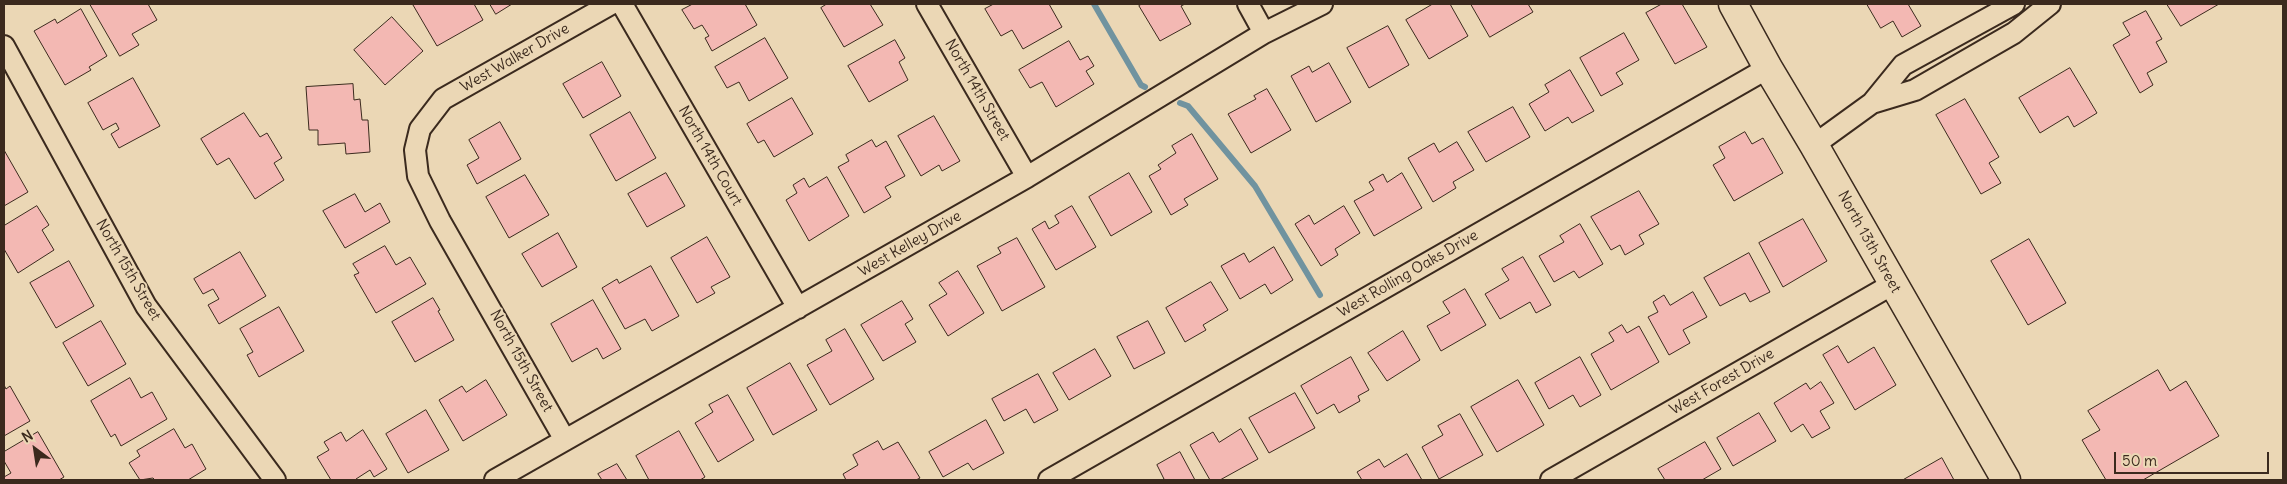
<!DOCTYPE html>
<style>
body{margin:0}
#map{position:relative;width:2287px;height:484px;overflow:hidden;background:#ebd7b5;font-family:Delius,sans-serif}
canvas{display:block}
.frame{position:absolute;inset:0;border:5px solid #3b2a1e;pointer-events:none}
.north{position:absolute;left:10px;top:424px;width:50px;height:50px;-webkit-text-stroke:4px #ebd7b5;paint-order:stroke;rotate:329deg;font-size:14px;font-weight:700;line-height:20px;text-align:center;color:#3b2a1e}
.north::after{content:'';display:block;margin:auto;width:18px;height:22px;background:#3b2a1e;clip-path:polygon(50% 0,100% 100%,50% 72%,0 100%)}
.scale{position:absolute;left:2114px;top:452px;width:155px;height:22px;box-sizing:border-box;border:2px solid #3b2a1e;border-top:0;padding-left:6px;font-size:15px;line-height:18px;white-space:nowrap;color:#3b2a1e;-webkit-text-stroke:4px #ebd7b5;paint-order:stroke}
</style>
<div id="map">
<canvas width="2287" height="484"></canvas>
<div class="frame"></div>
<div class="north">N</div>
<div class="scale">50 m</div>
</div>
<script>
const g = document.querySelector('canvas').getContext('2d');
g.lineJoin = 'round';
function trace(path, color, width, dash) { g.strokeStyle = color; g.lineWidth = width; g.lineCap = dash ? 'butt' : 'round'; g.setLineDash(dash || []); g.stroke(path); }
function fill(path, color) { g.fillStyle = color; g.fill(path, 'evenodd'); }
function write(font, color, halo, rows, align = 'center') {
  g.font = font + ' Delius,sans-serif'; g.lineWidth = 4; g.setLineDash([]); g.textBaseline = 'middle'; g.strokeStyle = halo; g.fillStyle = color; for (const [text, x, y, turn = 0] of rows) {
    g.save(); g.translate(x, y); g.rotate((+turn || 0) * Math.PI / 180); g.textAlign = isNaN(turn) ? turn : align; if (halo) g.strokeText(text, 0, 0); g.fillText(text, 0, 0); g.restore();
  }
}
trace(new Path2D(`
 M1094 4 1141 85 1145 87
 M1180 103 1188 106 1255 186 1320 295`), '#70939f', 6);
const building = new Path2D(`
 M90 4H148L157 20 132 34 139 45 120 56Z
 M415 4H474L483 20 437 46 413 5Z
 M490 4H512L496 14Z
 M693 4H745L757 25 712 51 705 38 709 36 702 25 694 29 682 10Z
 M827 4H870L883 25 844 47 821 8Z
 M994 4H1049L1062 27 1023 49 1012 30 1001 36 985 9Z
 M1142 4H1185L1181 6 1191 24 1160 41 1139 6Z
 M1433 4H1450L1468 36 1429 59 1406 20Z
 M1471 4H1528L1533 12 1490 37Z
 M1662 4H1682L1707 47 1675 64 1646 13Z
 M1867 4H1908L1921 26 1902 37 1893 21 1881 28Z
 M2167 4H2219L2181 26Z
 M81 9 107 56 89 67 91 70 65 85 34 31 55 19 57 23Z
 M2146 11 2162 39 2156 42 2167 62 2147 73 2153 85 2140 93 2113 45 2130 35 2123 23Z
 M392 17 423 51 385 85 354 50Z
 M1388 26 1409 65 1369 88 1347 48Z
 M1624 33 1639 60 1616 73 1623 84 1601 96 1580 58Z
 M765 38 788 78 749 101 739 82 727 88 715 67Z
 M895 40 905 58 899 62 908 80 869 102 848 66Z
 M1069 41 1080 60 1088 56 1094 66 1086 71 1094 84 1056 107 1042 82 1030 88 1019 70Z
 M602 62 621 96 583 118 563 84Z
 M1329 63 1351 102 1316 122 1291 76 1309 66 1312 72Z
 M2070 68 2097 113 2074 127 2068 116 2040 133 2019 98Z
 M1570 70 1594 111 1572 123 1568 117 1545 131 1529 104 1549 92 1545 85Z
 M133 78 160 126 119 148 111 134 119 129 116 123 103 130 88 103Z
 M353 84 354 100 360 99 362 120H368L370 152 346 154 345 143 318 145V130H309L306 87Z
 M1267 89 1291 130 1251 153 1228 114 1256 99 1254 96Z
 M792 98 813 134 774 157 764 140 758 143 747 124Z
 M1965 99 1999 157 1989 163 2001 183 1981 194 1936 115Z
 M1513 107 1530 137 1486 162 1468 132Z
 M630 112 656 158 616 181 590 135Z
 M244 113 260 137 267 133 282 158 274 163 284 180 255 199 229 158 217 165 201 139Z
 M934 116 960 161 942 171 939 165 921 176 898 136Z
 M500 122 521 159 477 184 467 165 479 158 469 140Z
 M1745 132 1752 144 1763 138 1783 173 1734 201 1713 165 1725 158 1719 147Z
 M1192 134 1218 179 1184 199 1188 205 1171 215 1149 176 1161 169 1158 165 1176 153 1172 146Z
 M872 140 876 147 886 141 905 176 885 187 891 197 864 213 838 167 849 161 846 155Z
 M1457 142 1474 170 1453 182 1456 188 1433 202 1408 158 1434 143 1439 152Z
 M4 150 28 192 4 206Z
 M666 173 685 206 647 227 628 194Z
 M1129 173 1152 212 1111 236 1089 197Z
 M1402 173 1422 208 1374 236 1354 201 1374 190 1369 182 1383 174 1387 182Z
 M525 175 549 215 509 238 486 197Z
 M827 177 849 216 809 241 786 200 797 193 793 185 804 178 809 187Z
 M1639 191 1659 224 1639 235 1644 244 1625 255 1620 245 1611 250 1591 217Z
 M355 194 365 212 380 203 390 222 345 248 323 211Z
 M37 206 49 225 42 230 54 250 18 273 4 249V226Z
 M1072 206 1096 247 1056 270 1032 229 1045 221 1049 229 1059 223 1055 216Z
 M1344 206 1360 233 1335 249 1338 255 1321 266 1295 224 1309 215 1314 224Z
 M1803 219 1827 261 1783 287 1759 243Z
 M1580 224 1603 264 1579 278 1574 271 1554 282 1539 256 1564 242 1560 236Z
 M558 233 577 267 542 287 522 254Z
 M707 237 730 277 711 287 715 293 697 303 671 258Z
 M1017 238 1045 287 1002 311 977 266 1001 253 998 248Z
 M2029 239 2066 303 2028 325 1991 261Z
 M385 246 396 265 410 257 426 284 376 313 354 275 359 273 353 264Z
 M1274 247 1293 280 1271 294 1265 284 1240 299 1221 266 1244 253 1249 262Z
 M240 252 266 296 219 324 208 305 219 299 213 289 203 294 194 279Z
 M1749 253 1770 292 1750 302 1745 293 1720 306 1704 278Z
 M1523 257 1551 305 1536 313 1530 302 1500 319 1485 294 1509 280 1502 269Z
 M69 261 94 306 56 328 30 283Z
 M651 266 679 316 652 331 645 319 625 329 602 288 617 279 619 283Z
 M958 271 984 313 948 336 929 305 947 294 939 283Z
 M1211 282 1228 310 1203 325 1206 330 1185 342 1166 308Z
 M1465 289 1486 325 1441 351 1427 326 1450 313 1443 302Z
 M1693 292 1707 317 1683 330 1690 343 1669 355 1648 317 1658 312 1653 302 1664 295 1670 305Z
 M433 298 440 310 438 311 454 340 415 362 392 322Z
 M593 300 621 349 603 359 597 348 572 362 551 324Z
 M902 301 913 319 905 324 916 342 883 361 861 325Z
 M279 307 304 351 259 377 247 355 253 352 240 329Z
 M101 321 126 364 88 386 63 343Z
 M1148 321 1165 353 1134 369 1117 337Z
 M1622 325 1627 333 1639 326 1659 362 1611 390 1591 354 1614 341 1609 333Z
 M845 329 874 379 830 405 807 365 832 351 826 340Z
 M1403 331 1420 360 1387 381 1368 353Z
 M1838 346 1848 363 1874 347 1896 385 1855 410 1823 355Z
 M1095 349 1111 376 1069 400 1053 373Z
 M1351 357 1369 390 1358 396 1360 401 1339 413 1334 404 1317 414 1301 386Z
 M1580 357 1601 395 1580 407 1573 395 1549 409 1535 383Z
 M790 363 817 410 773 435 747 388Z
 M2158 370 2170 391 2186 381 2219 436 2143 480H2106L2082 440 2100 430 2088 411Z
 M1038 374 1058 410 1034 423 1026 409 1004 421 992 399Z
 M130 378 141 398 152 392 167 419 121 446 115 434 111 437 91 401Z
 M486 380 507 415 463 441 439 400 462 386 466 392Z
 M1518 380 1544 425 1497 452 1471 407Z
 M1821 382 1834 403 1820 411 1830 428 1812 438 1803 424 1791 432 1774 403 1806 383 1810 389Z
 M4 385 6 389 10 386 30 421 4 436Z
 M1295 393 1315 428 1269 453 1249 418Z
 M728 395 754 440 718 462 695 423 713 412 709 405Z
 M426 410 449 450 408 473 386 434Z
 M1759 413 1776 441 1733 466 1717 438Z
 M1460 414 1483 455 1439 479 1422 447 1443 435 1438 426Z
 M986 420 1004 453 973 470 968 463 943 477 929 452Z
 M174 429 185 448 192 444 206 469 188 480H155L153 478 140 480 129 463 140 456 137 451Z
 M1241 429 1258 459 1220 480H1210L1190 445 1213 432 1219 442Z
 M363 430 387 469 374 477 370 470 356 479 357 480H331L317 457 329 450 324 442 341 432 346 441Z
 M679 431 705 477 700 480H649L636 456Z
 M38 432 64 477 59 480H4V477L11 473 4 461V452Z
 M878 441 883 450 898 442 920 478 916 480H846L843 474 858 465 853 455Z
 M1705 442 1721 469 1702 480H1665L1658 469Z
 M1180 452 1195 480H1161L1164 479 1157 465Z
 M1407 454 1422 480H1362L1357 472 1379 459 1384 467Z
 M1942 458 1954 480H1903Z
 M617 464 627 480H602L598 474Z`);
fill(building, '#f3b8b3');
trace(building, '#3b2a1e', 1);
const street = new Path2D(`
 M622 4 798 308
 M927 4 1027 177
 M1248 4 1264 33
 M4 46 146 306 275 480
 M1872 103 1915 90 2014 33 2050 4
 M1814 145 1872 103 1903 65 2014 4
 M565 440 440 221 418 176 415 150 420 129 443 99 611 4
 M495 480 1027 177 1264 33 1322 4
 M1049 480 1768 68
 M1551 480 1893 284`);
const secondary = new Path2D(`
 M1733 4 1768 68 1814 145 2006 480`);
trace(street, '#3b2a1e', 24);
trace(secondary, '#3b2a1e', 31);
trace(street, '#ebd7b5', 20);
trace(secondary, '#ebd7b5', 28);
write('15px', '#3b2a1e', '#ebd7b5', [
 ["West Walker Drive",515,58,-30],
 ["North 14th Street",977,90,60],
 ["North 14th Court",710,156,60],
 ["North 13th Street",1869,242,61],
 ["West Kelley Drive",910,244,-30],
 ["North 15th Street",128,270,60],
 ["West Rolling Oaks Drive",1408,274,-30],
 ["North 15th Street",521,361,61],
 ["West Forest Drive",1722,382,-30]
]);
</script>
